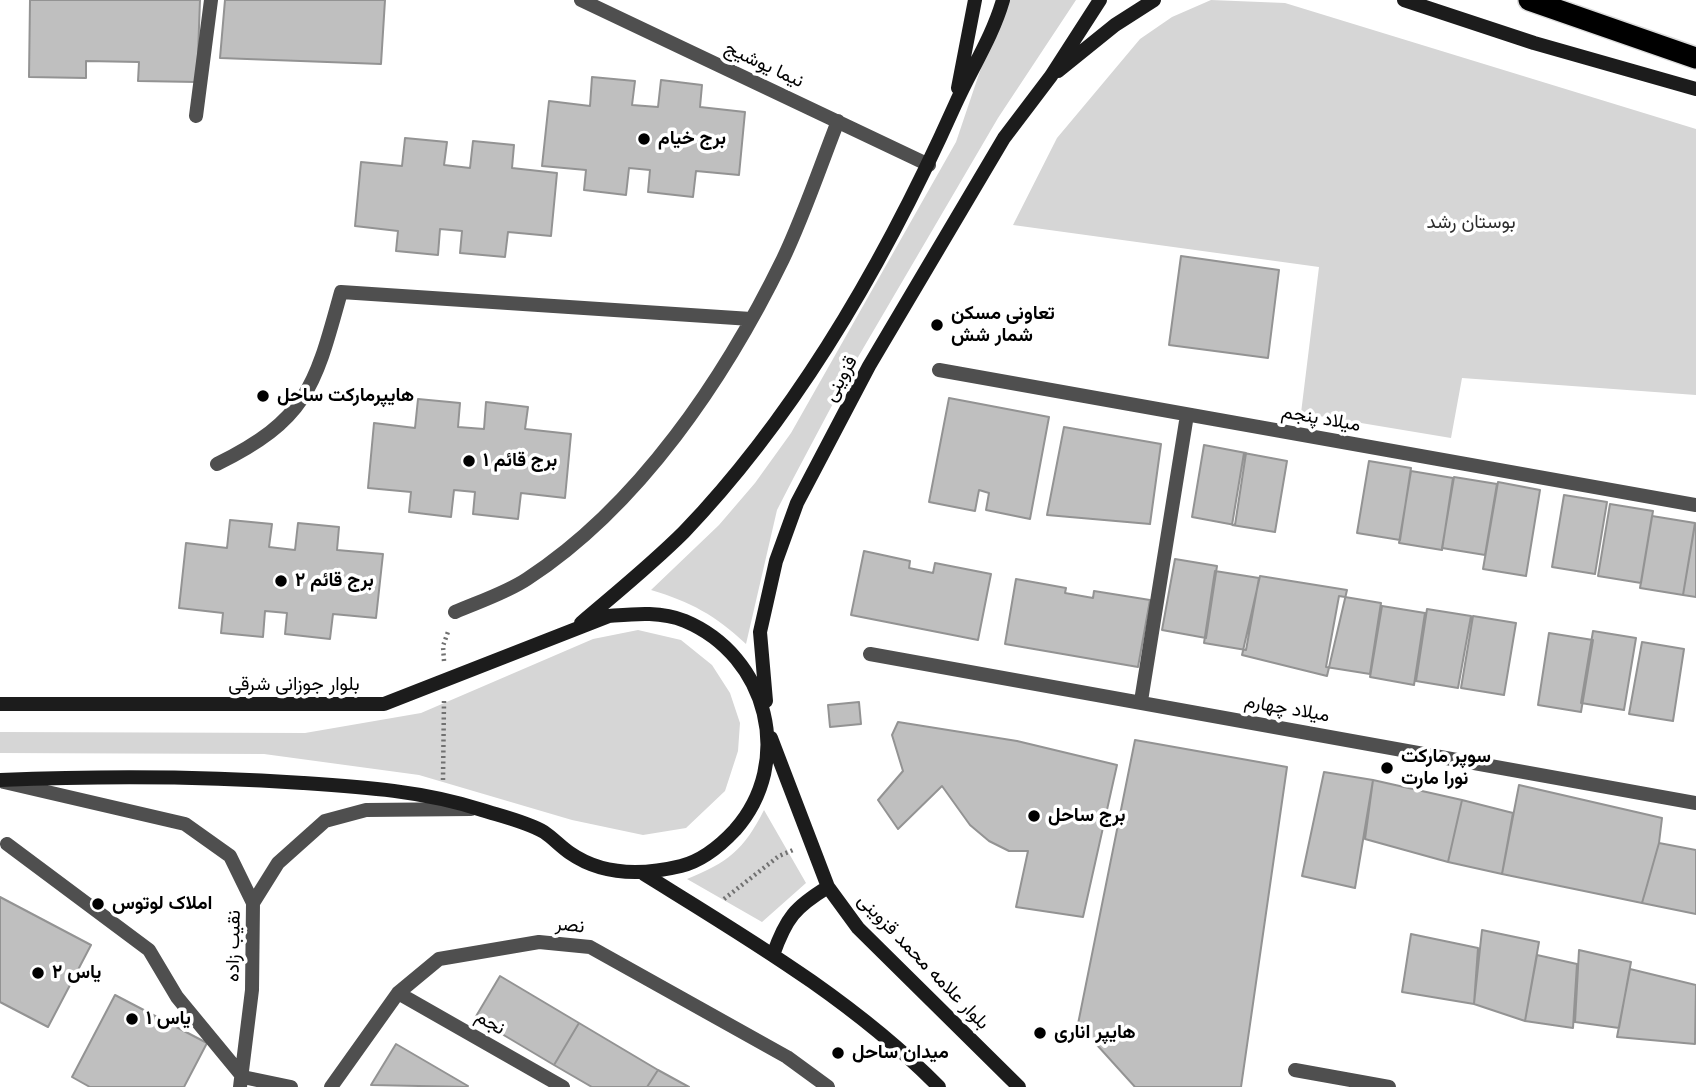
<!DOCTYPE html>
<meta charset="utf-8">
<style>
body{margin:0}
canvas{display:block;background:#fff}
</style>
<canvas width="1696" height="1087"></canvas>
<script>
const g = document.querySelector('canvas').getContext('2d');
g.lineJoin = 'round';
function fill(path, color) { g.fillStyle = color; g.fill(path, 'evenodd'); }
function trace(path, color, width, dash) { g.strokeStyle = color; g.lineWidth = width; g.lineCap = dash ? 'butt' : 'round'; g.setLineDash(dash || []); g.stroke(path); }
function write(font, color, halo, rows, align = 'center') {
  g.font = font + ' "Space Grotesk",Vazirmatn,sans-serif'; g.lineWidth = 7; g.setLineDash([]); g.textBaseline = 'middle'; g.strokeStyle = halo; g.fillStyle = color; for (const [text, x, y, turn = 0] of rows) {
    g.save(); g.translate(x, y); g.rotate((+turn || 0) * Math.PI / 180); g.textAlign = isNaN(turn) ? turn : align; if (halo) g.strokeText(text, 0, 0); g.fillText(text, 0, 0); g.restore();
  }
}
fill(new Path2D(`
 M1004 0H1076L998 118 854 364 794 477 777 510 746 644C715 615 691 602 651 590L719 525 755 483 791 433 956 142Z
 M1211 0 1285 3 1696 129V395L1462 378 1451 438 1301 413 1319 267 1013 225 1057 138 1140 39 1172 17Z
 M638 630 681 640 712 665 730 693 740 723 738 751 725 791 686 828 643 835 572 820 419 775 264 754 0 753V732L305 733 421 713 593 639Z
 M764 810 806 883 762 922 687 879C727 863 744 850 764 810Z`), '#d6d6d6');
const building = new Path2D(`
 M30 0H200L197 82 138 81 139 62 86 61V78L29 77Z
 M225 0H385L381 64 220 58Z
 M592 77 635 81 632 105 658 107 661 80 702 85 700 107 745 112 739 175 696 171 693 197 648 192 650 170 629 168 626 195 584 190 586 170 542 166 549 101 590 106Z
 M405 138 447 142 444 165 470 168 473 141 514 145 512 168 557 173 551 236 508 232 505 257 460 253 462 231 440 229 438 255 396 251 398 231 355 226 361 162 402 166Z
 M1181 256 1279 270 1268 358 1169 345Z
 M949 398 1049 417 1030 519 986 510 989 493 979 490 975 511 929 502Z
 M418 399 460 403 458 427 484 429 486 402 528 407 525 429 571 434 565 498 521 493 518 519 473 514 475 492 454 490 451 517 409 512 411 492 368 488 374 423 415 428Z
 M1064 427 1161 444 1150 524 1047 515Z
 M1204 445 1246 453 1235 525 1192 517Z
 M1244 453 1287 461 1275 532 1232 525Z
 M1369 461 1411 468 1400 540 1357 533Z
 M1411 471 1453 478 1442 550 1399 543Z
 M1454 477 1497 484 1485 555 1442 548Z
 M1498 482 1540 490 1526 576 1483 569Z
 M1564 495 1607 502 1595 574 1552 567Z
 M1610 504 1653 511 1641 583 1598 576Z
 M1652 516 1695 523 1683 595 1640 588Z
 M230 520 272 524 269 547 295 550 298 523 339 527 337 550 383 554 376 618 333 614 330 639 285 634 287 613 265 611 263 637 221 633 223 613 179 608 186 543 227 548Z
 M1695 524H1696V597L1683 595Z
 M864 551 910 561 909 568 933 573 935 563 991 574 978 640 851 615Z
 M1175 559 1217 566 1206 638 1162 630Z
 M1215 571 1259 578 1246 650 1204 643Z
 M1260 576 1347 590 1327 676 1242 655Z
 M1016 579 1066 588 1065 593 1093 598 1094 591 1150 600 1138 667 1005 644Z
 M1339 596 1381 603 1370 674 1326 667Z
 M1382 606 1425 613 1414 685 1370 677Z
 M1427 609 1471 616 1458 688 1416 681Z
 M1473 616 1516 623 1504 695 1461 688Z
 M1593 631 1636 638 1624 710 1581 703Z
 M1549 633 1593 640 1581 712 1538 705Z
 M1642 642 1684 649 1673 721 1629 714Z
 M859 702 861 724 830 727 828 705Z
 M898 722 1017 741 1117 765 1083 917 1016 907 1028 851H1009L989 841 970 825 942 786 898 829 878 800 903 771 892 735Z
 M1135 740 1287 767 1241 1087H1135L1078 1024Z
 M1324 772 1373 780 1355 888 1302 876Z
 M1373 780 1462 800 1448 862 1365 839Z
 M1519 785 1662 818 1659 843 1642 903 1502 874Z
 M1462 800 1513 813 1502 874 1448 862Z
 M1659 843 1696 850V914L1642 903Z
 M0 897 91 945 48 1027 0 1002Z
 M1482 930 1539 942 1525 1021 1474 1004Z
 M1411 934 1478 948 1474 1004 1402 992Z
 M1579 950 1631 962 1619 1028 1575 1022Z
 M1537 955 1577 964 1573 1028 1525 1021Z
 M1630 969 1696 985 1695 1044 1617 1037Z
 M500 976 579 1023 554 1065 475 1018Z
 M115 995 207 1043 184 1087H90L72 1077Z
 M579 1023 658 1070 647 1087H592L554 1065Z
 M396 1044 468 1086 467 1087 371 1085Z
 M658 1070 689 1087H647Z`);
fill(building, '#bfbfbf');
trace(building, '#939393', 2);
const highway = new Path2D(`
 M1529 0 1696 58`);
trace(highway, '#dbdbdb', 24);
trace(new Path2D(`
 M444 661 443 646 449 629
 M443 780 444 701
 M724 899 779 856 793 850`), '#717171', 4.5, [2, 3.5]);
trace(new Path2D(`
 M581 0 929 165
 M196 116 211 0
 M939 370 1696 505
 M217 464C308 419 315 386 341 292L751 319
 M455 612C478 602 506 593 527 579 639 506 725 378 783 259 804 215 820 167 838 121
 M870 654 1696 803
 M1141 701 1187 415
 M4 782 185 824 230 856 253 903
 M7 844 149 950 177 997 243 1077 291 1087
 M398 993 563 1087
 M1295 1070 1389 1087
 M240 1087 252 990 253 903 278 863 325 821 366 810 471 809
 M331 1087 398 993 439 959 539 942 590 947 787 1057 828 1087`), '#4f4f4f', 14);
trace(new Path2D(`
 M1404 0 1534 43 1696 89
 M1058 71 1115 25 1154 0
 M958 88 975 0
 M581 623C616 593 652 564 684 532 798 413 888 255 955 105 971 69 992 38 1003 0
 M766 701 760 632 776 561 797 503 869 366 1004 138 1051 76 1100 0
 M0 704H384L609 616C634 614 660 611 685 621 768 656 795 762 735 830 721 845 701 861 681 866 644 875 603 876 570 853 561 847 553 838 544 832 527 822 501 816 482 810 424 791 363 787 303 783 201 776 101 776 0 780
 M771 738 828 887 858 928 1019 1087
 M644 874C747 938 853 1000 939 1087
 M773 955C786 918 795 907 828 887`), '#1c1c1c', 14);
trace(highway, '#000', 21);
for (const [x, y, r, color] of [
 [644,139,7,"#000"],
 [937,325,7,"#000"],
 [263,396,7,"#000"],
 [469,461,7,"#000"],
 [281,581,7,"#000"],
 [1387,768,7,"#000"],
 [1034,816,7,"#000"],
 [98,904,7,"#000"],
 [38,973,7,"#000"],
 [132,1019,7,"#000"],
 [1040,1033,7,"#000"],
 [838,1053,7,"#000"]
]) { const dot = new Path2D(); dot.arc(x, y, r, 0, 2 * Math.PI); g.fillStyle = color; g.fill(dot); trace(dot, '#fff', 2.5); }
write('19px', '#000', '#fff', [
 ["نیما یوشیج",764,65,25],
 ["قزوینی",841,379,-61],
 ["میلاد پنجم",1321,419,10],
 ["بلوار جوزانی شرقی",294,685],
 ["میلاد چهارم",1287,709,10],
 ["نصر",570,926,6],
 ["نقیب زاده",234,946,-89],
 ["بلوار علامه محمد قزوینی",923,962,46],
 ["نجم",490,1023,30]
]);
write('bold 19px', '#000', '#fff', [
 ["برج خیام",658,139],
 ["تعاونی مسکن",951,314],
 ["شمار شش",951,336],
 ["هایپرمارکت ساحل",277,396],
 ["برج قائم ۱",483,461],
 ["برج قائم ۲",295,581],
 ["سوپر مارکت",1401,757],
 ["نورا مارت",1401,779],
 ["برج ساحل",1048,816],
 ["املاک لوتوس",112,904],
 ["یاس ۲",52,973],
 ["یاس ۱",146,1019],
 ["هايپر اناری",1054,1033],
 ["میدان ساحل",852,1053]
], 'left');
write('19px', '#2d2d2d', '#fff', [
 ["بوستان رشد",1471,223]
]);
</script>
